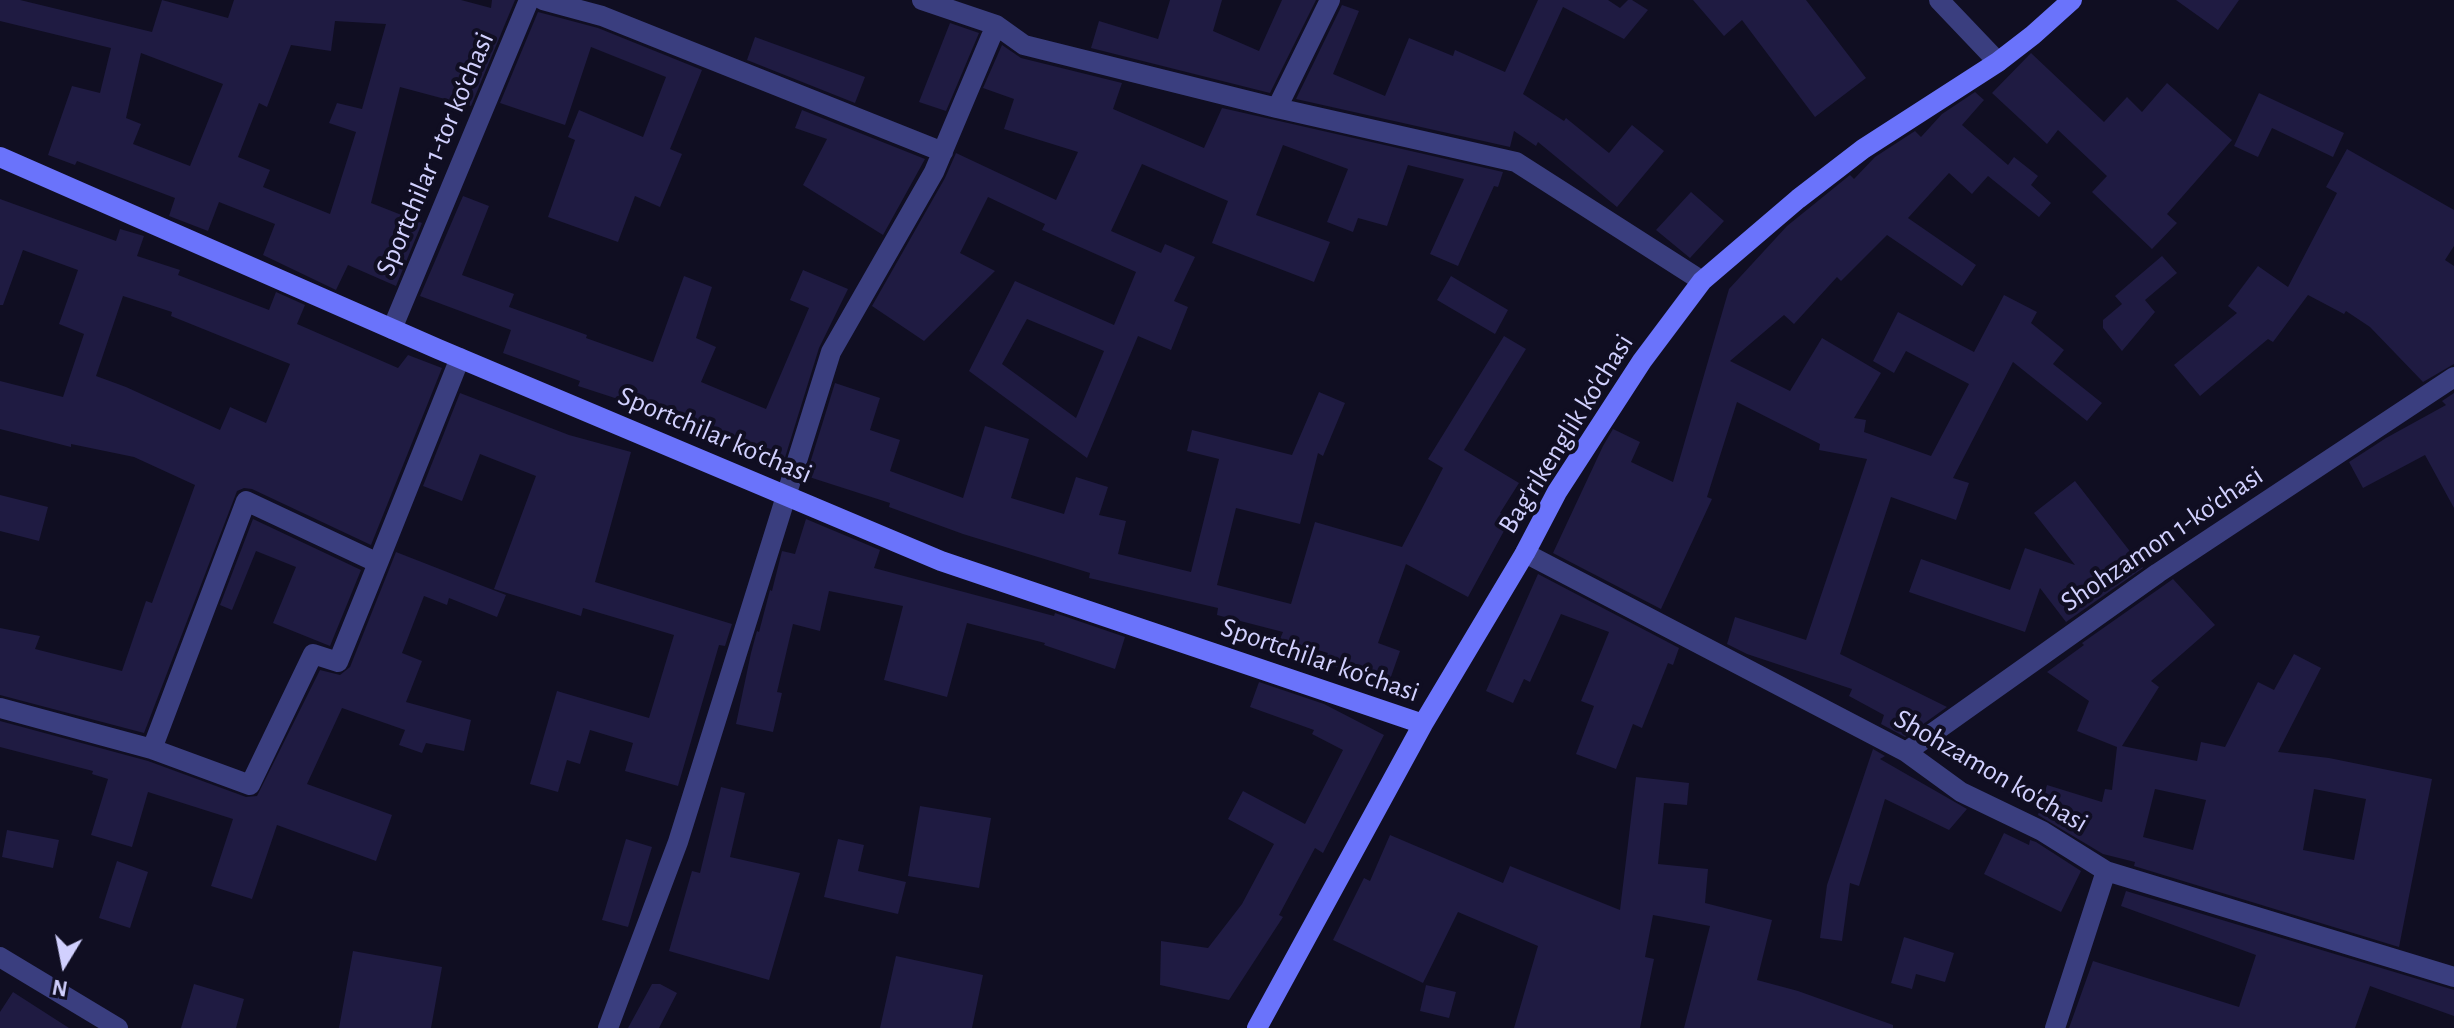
<!DOCTYPE html>
<meta charset="utf-8">
<style>
body{margin:0}
#map{position:relative;width:2454px;height:1028px;overflow:hidden;background:#100e22;font-family:"Alegreya Sans",sans-serif}
canvas{display:block}
.north{position:absolute;left:24px;top:924px;width:80px;height:80px;-webkit-text-stroke:6px #100e22;paint-order:stroke;rotate:190deg;font-size:22px;font-weight:700;line-height:32px;text-align:center;color:#d1d0fe}
.north::after{content:'';display:block;margin:auto;width:28px;height:36px;background:#d1d0fe;clip-path:polygon(50% 0,100% 100%,50% 72%,0 100%)}
</style>
<div id="map">
<canvas width="2454" height="1028"></canvas>
<div class="north">N</div>
</div>
<script>
const g = document.querySelector('canvas').getContext('2d');
g.lineJoin = 'round';
function fill(path, color) { g.fillStyle = color; g.fill(path, 'evenodd'); }
function trace(path, color, width, dash) { g.strokeStyle = color; g.lineWidth = width; g.lineCap = dash ? 'butt' : 'round'; g.setLineDash(dash || []); g.stroke(path); }
function write(font, color, halo, rows, align = 'center') {
  g.font = font + ' "Alegreya Sans",sans-serif'; g.lineWidth = 8; g.setLineDash([]); g.textBaseline = 'middle'; g.strokeStyle = halo; g.fillStyle = color; for (const [text, x, y, turn = 0] of rows) {
    g.save(); g.translate(x, y); g.rotate((+turn || 0) * Math.PI / 180); g.textAlign = isNaN(turn) ? turn : align; if (halo) g.strokeText(text, 0, 0); g.fillText(text, 0, 0); g.restore();
  }
}
fill(new Path2D(`
 M0 0H20L152 32 162 0 228 18 234 0H461L491 8 492 0H515L471 106 400 87 371 203 422 223 396 286 348 265 336 290 263 255 275 224 219 202 208 231 169 216 175 198 77 161 75 165 48 155 72 86 100 93 111 48 0 21ZM335 21 386 24 362 109 337 103 329 123 356 132 330 214 263 187 270 170 238 157 259 103 267 107 291 45 331 51ZM141 53 223 84 190 166 133 144 141 124 126 118Z
 M1170 0H1222L1213 31 1259 51 1282 0H1316L1270 93 1091 48 1099 21 1158 39Z
 M1538 0H1608L1620 8 1628 0H1632L1648 10 1624 39 1563 7 1523 94 1564 121 1566 118 1609 153 1632 125 1664 151 1617 207 1538 142 1536 146 1514 131 1510 147 1296 99 1342 5 1359 11 1333 74 1385 96 1409 38 1453 56 1455 50 1505 72Z
 M1693 0H1806L1866 78 1815 117 1742 20 1724 36Z
 M2176 0H2239L2218 30Z
 M538 12 598 28 702 70 670 149 682 154 660 207 635 196 618 242 548 217 575 140 568 137 579 110 643 137 666 77 591 47 565 125 500 103Z
 M950 23 979 33 946 111 919 102Z
 M755 37 865 77 855 103 747 60Z
 M1002 45 1021 58 1122 83 1113 109 1204 148 1222 108 1503 172 1498 187 1494 186 1458 266 1430 254 1464 179 1408 165 1387 226 1358 218 1353 232 1327 222 1348 169 1283 145 1256 215 1330 242 1314 282 1212 243 1228 201 1142 164 1111 231 1161 253 1165 244 1195 257 1174 301 1188 307 1171 350 1138 336 1087 458 969 371 1015 281 1114 325 1136 272 1042 230 1045 224 988 197 960 253 995 271 924 341 872 306 945 178 956 153 1056 200 1078 152 1004 129 1014 99 983 88ZM1027 319 1104 351 1076 418 1002 364Z
 M2031 53 2104 122 2127 97 2142 112 2167 83 2232 140 2167 214 2177 223 2152 249 2092 192 2107 176 2058 130 2047 144 1992 93Z
 M1975 92 1984 100 1962 125 2008 165 2014 157 2038 176 2031 185 2051 203 2039 217 1988 176 1972 194 1949 173 1908 218 1976 265 1962 286 1887 235 1841 281 1837 277 1794 324 1784 315 1730 361 1790 391 1822 338 1881 373 1854 418 1866 420 1864 432 1931 456 1969 384 1906 351 1894 373 1873 361 1898 312 1974 352 2004 295 2037 312 2031 323 2064 350 2053 364 2102 403 2087 421 2013 362 1953 478 1969 483 1956 520 1891 497 1840 654 1947 707 1905 737 1881 724 1884 715 1849 696 1852 689 1747 654 1727 644 1735 617 1806 640 1867 459 1819 450 1820 444 1737 402 1707 497 1712 499 1661 609 1553 553 1603 446 1613 429 1640 442 1631 462 1673 482 1729 289 1787 226 1850 175 1854 179 1875 157 1915 131 1921 137 1942 114Z
 M2259 93 2344 133 2333 157 2272 128 2258 157 2234 146Z
 M802 110 925 159 883 235 803 185 827 139 795 128Z
 M2347 149 2454 210V246L2445 260 2454 266V364L2423 382 2370 327 2346 311 2344 314 2308 295 2273 342 2268 339 2200 396 2174 365 2237 313 2228 306 2258 266 2288 287 2337 193 2326 187Z
 M1691 192 1724 221 1690 258 1656 230Z
 M463 196 489 206 462 275 514 294 509 307 587 335 586 338 653 362 684 276 712 287 696 338 716 347 701 382 766 409 809 308 790 300 803 270 848 289 819 348 783 464 664 414 578 386 580 381 503 353 511 330 420 296Z
 M0 199 116 241 120 229 144 236 137 256 180 270 178 275 269 310 276 292 305 305 297 324 398 368 408 355 442 368 371 545 252 489 244 488 237 491 144 733 0 695V628L40 636 35 649 122 671 146 601 152 603 195 485 134 457 71 444V447L0 429V381L63 397 84 334 59 324 78 270 23 250 3 305H0ZM123 296 172 312 171 316 290 364 266 423 230 407 220 430 126 387 96 376Z
 M2162 256 2177 273 2145 300 2155 312 2122 351 2103 328V320L2122 304 2115 296Z
 M1451 276 1508 310 1495 334 1437 300Z
 M1504 336 1526 349 1464 450 1519 483 1500 513 1511 518 1468 597 1406 564 1378 643 1400 651 1388 685 1324 663 1328 653 1280 639 1283 632 1217 615 1218 608 1089 578 1090 573 963 534 889 507 890 503 806 476 835 383 880 398 870 430 900 440 890 471 963 498 985 426 1029 439 1011 498 1064 514 1076 477 1108 487 1099 515 1126 521 1118 554 1191 572 1219 459 1187 451 1192 430 1292 455 1319 392 1345 403 1323 456 1318 453 1300 524 1236 508 1217 585 1291 604 1315 522 1402 547 1443 468 1428 459Z
 M460 393 569 435 631 452 595 582 732 624 725 646 719 645 678 786 625 771 633 743 590 730 580 764 567 760 558 792 530 784 557 691 649 718 674 635 583 608 581 616 494 589 536 476 480 454 462 501 423 486Z
 M2454 393V508L2425 455 2363 488 2349 462 2386 438 2446 405 2442 401Z
 M2075 481 2143 568 2066 622 2040 588 2025 632 1909 592 1921 559 2010 590 2025 548 2075 565 2034 513Z
 M0 495 48 507 39 541 0 531Z
 M253 519 361 570 330 646 273 623 296 567 256 551 232 610 220 605Z
 M806 519 880 550 874 568 1054 616 1055 613 1125 637 1115 669 1044 645 1045 643 967 623 947 697 884 680 903 606 829 591 820 631 793 624 777 692 782 693 773 732 736 724 751 653 757 631 759 632 770 590 772 591 782 551 795 554Z
 M396 552 506 595 497 617 449 598 447 605 424 596 402 653 422 661 406 702 471 720 464 751 426 743 422 753 399 745 405 730 342 708 307 784 392 815 376 861 277 825 252 899 211 886 233 819 148 792 132 847 91 835 108 779 92 774 93 771 0 747V721L148 761 246 797 257 796 320 670 340 675 350 667Z
 M1538 574 1679 648 1673 665 1668 663 1642 728 1633 724 1616 769 1576 754 1594 706 1581 701 1609 632 1561 614 1530 682 1524 679 1513 703 1486 691Z
 M2173 579 2215 625 2151 681 2159 687 2122 746 2197 761 2201 742 2225 747 2258 682 2274 690 2294 654 2321 668 2278 752 2329 758 2432 779 2399 947 2134 866 2135 862 2103 854 2038 815 2047 785 2102 802 2105 789 2112 790 2117 747 2077 731 2089 701 2047 672 2084 645 2082 643ZM2155 789 2206 800 2193 850 2143 837ZM2314 789 2366 799 2354 860 2303 850Z
 M1259 682 1324 704 1384 735 1323 853 1315 848 1279 915 1283 917 1229 1000 1160 985 1161 941 1208 948 1242 904 1274 844 1228 819 1243 791 1305 824 1343 750 1312 734 1314 730 1250 707Z
 M1873 749 1885 756 1880 759 1967 809 1949 830 1885 799 1859 886 1850 883 1842 941 1820 938 1827 885Z
 M1636 777 1689 783 1687 805 1664 803 1658 864 1708 869 1705 903 1772 920 1757 980 1798 991 1893 1025V1028H1684L1710 926 1653 915 1645 957 1654 959 1640 1028H1514L1538 946 1458 912 1423 983 1333 940 1364 878 1370 881 1390 835 1503 883 1510 866 1620 910Z
 M721 787 745 793 730 857 800 873 769 980 669 951 692 871 700 873Z
 M920 806 991 818 979 888 908 876Z
 M7 830 59 840 53 868 2 857Z
 M2004 833 2029 845 2030 840 2036 842 2081 871 2061 912 1984 874Z
 M626 839 652 847 628 927 602 920Z
 M838 839 864 845 858 871 906 882 898 914 824 897Z
 M117 861 148 872 130 928 99 918Z
 M2126 891 2454 990V1016L2370 986 2355 1028H2069L2093 961 2239 1007 2256 955 2121 906Z
 M1904 937 1954 953 1945 982 1916 974 1912 989 1891 983Z
 M353 951 442 967 431 1028H339Z
 M896 956 983 975 972 1028H880Z
 M194 984 244 999 236 1028H181Z
 M652 984H660L677 993 659 1028H628Z
 M1426 985 1456 992 1449 1018 1420 1011Z
 M13 992 69 1028H0V1012Z`), '#1f1b42');
trace(new Path2D(`
 M543 0 602 16 943 152
 M922 0 996 25 1024 45 1277 108
 M1330 0 1277 108 1516 162 1702 281
 M1939 0 1998 62
 M392 329 529 0
 M1525 553 1906 752 1961 792 2042 831 2106 871 2454 977
 M0 708 152 749 246 501 378 563 460 358
 M152 749 250 785 313 654 338 662 378 563
 M1906 752 2158 573 2454 377
 M0 957 118 1028
 M608 1028 678 842 831 352 934 172 996 25
 M2055 1028 2106 871`), '#3a3e7f', 20);
trace(new Path2D(`
 M0 157 438 349 941 561 1423 724
 M1257 1028 1423 724 1525 553 1557 492 1642 361 1702 281 1798 199 1863 149 1998 62 2033 35 2072 0`), '#6a73fb', 20);
write('28px', '#d1d0fe', '#100e22', [
 ["Sportchilar 1-tor ko‘chasi",435,154,-67],
 ["Bag'rikenglik ko'chasi",1566,434,-58],
 ["Sportchilar ko‘chasi",715,435,23],
 ["Shohzamon 1-ko'chasi",2162,539,-34],
 ["Sportchilar ko‘chasi",1320,660,19],
 ["Shohzamon ko'chasi",1991,771,30]
]);
</script>
